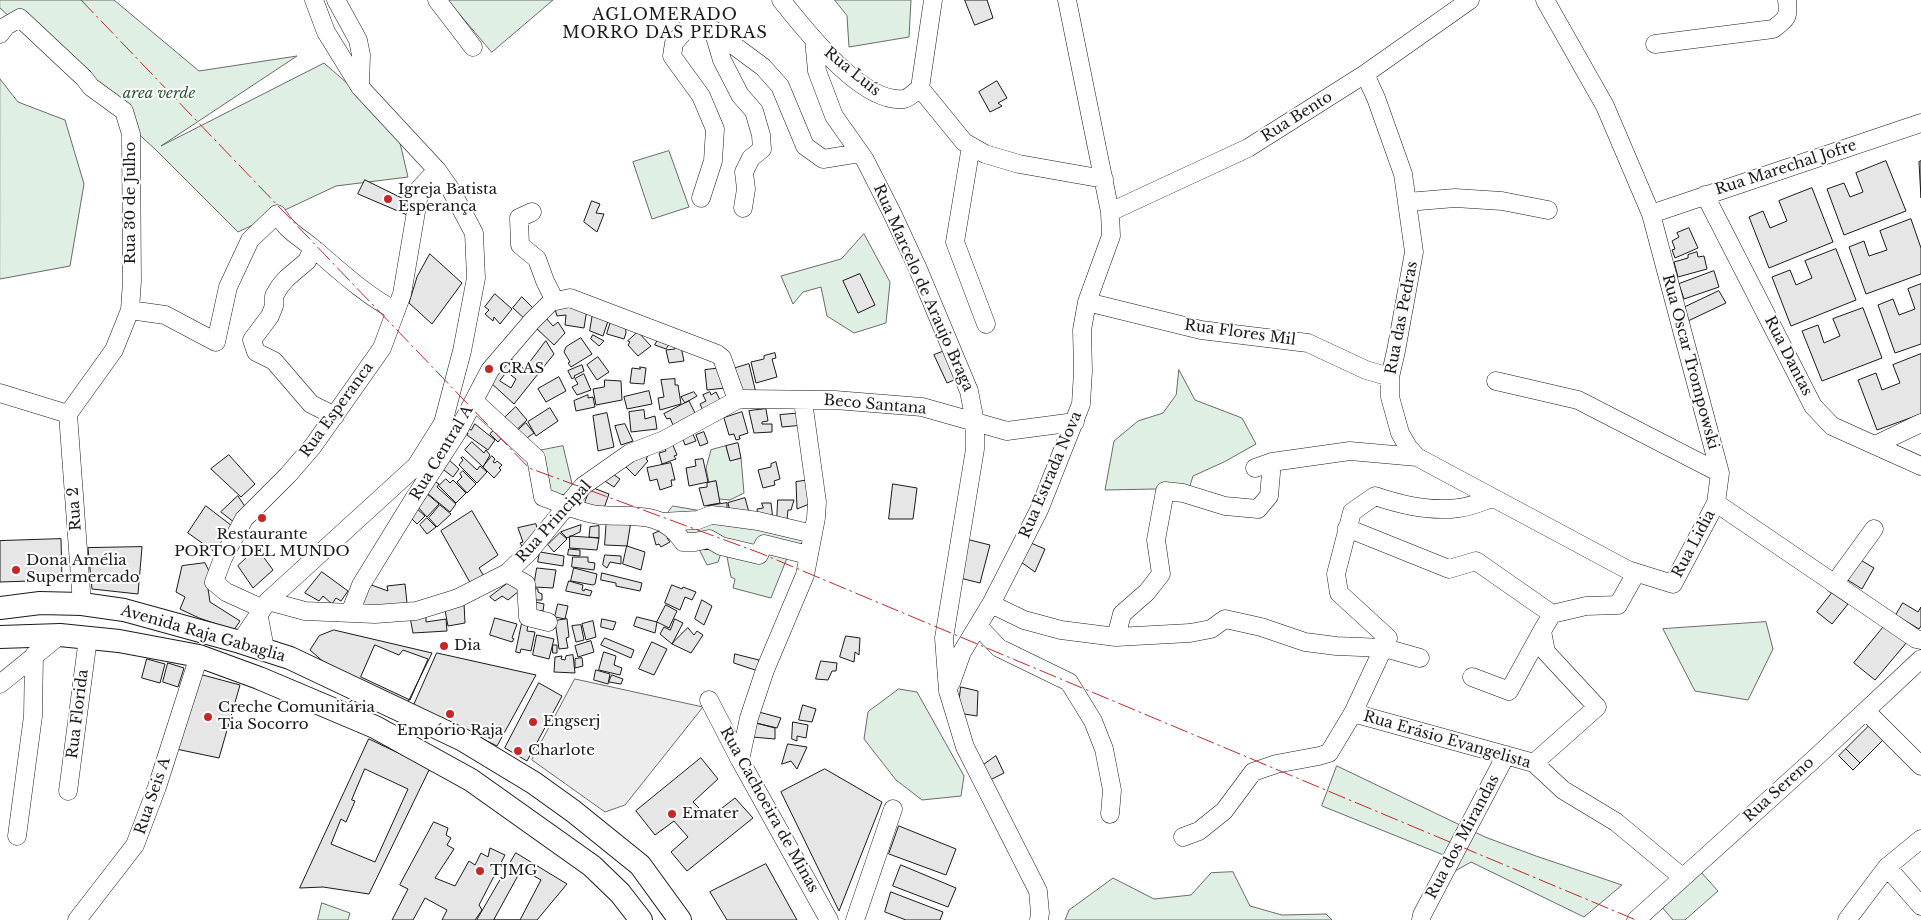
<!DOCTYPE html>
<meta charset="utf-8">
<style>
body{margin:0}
canvas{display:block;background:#fff}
</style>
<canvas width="1921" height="920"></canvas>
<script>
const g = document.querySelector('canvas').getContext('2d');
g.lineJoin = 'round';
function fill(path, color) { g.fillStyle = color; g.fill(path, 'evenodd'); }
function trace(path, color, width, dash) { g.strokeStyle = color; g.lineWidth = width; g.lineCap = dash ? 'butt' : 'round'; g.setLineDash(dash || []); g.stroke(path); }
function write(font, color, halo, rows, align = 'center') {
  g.font = font + ' "Libre Baskerville",serif'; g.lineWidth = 4; g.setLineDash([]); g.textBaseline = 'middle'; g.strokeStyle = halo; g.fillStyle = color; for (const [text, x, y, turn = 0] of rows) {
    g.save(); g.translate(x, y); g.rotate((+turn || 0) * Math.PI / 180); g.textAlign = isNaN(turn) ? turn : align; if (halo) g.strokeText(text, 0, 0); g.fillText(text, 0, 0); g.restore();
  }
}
const green = new Path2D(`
 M0 0H114L199 71 297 56 161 146 324 63 396 126 408 177 336 186 238 232 155 149 0 8Z
 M448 0H553L492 52Z
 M835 0H911L909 37 849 47 847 16Z
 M0 79 18 102 65 120 84 184 70 266 0 279Z
 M669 151 689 207 652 219 633 162Z
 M864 234 890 282 886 323 854 333 827 316 821 287 803 292 793 304 781 276 841 259Z
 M1179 370 1195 400 1242 418 1256 444 1224 462 1193 476 1188 492 1155 489 1105 490 1114 441 1138 421 1163 413 1176 395Z
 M563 446 574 492 547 498 538 451Z
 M726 446 730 460 741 458 744 493 730 500 719 499 716 481 709 483 706 468 711 450Z
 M673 506 811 530 804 560 789 553 771 598 733 588 735 579 731 577 726 552 722 550 718 562 707 565 698 547 661 522Z
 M1766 622 1773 649 1748 700 1695 691 1663 629Z
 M899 689 917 692 964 776 961 796 922 800 896 780 864 739 868 712Z
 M1337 766 1485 837 1536 856 1622 885 1584 917 1471 862 1455 871 1446 856 1322 806Z
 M1700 871 1718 891 1685 920H1673L1661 906Z
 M1233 872 1250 906 1282 915 1326 914 1332 920H1065L1069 910 1113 878 1154 899 1191 895 1211 873Z
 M322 903 350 913 348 920H318Z`);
fill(green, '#e0efe3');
trace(green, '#6a6a6a', 1);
const parking = new Path2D(`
 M575 679 703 707 625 805 605 812 532 760Z`);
fill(parking, '#ededed');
trace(parking, '#6a6a6a', 1);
const building = new Path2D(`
 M965 0H987L993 18 975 25Z
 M997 81 1007 98 998 103 1002 106 990 112 979 92Z
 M1886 161 1906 211 1844 235 1827 189 1844 183 1850 197 1863 192 1856 173Z
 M1921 161V198L1919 162Z
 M365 180 416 205 412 217 358 194Z
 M1812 188 1833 242 1769 268 1749 217 1763 211 1770 228 1787 221 1779 201Z
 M592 201 600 204 596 213 604 214 597 232 584 222Z
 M1911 219 1921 248V274L1866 294 1849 247 1864 241 1869 256 1887 250 1880 231Z
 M1689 228 1698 248 1675 258 1672 250 1675 249 1672 241 1679 237 1677 233Z
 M1836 249 1856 300 1791 326 1772 277 1790 270 1796 285 1812 278 1805 261Z
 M1697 252 1698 257 1704 256 1707 269 1678 277 1674 262 1688 258V255Z
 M430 254 462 283 432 324 409 303 417 277Z
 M1714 271 1719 287 1684 299 1679 284Z
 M860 274 875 305 858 313 843 281Z
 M1921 284V344L1895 353 1878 305 1893 299 1899 315 1915 309 1908 289Z
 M1719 291 1726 303 1688 321 1681 309Z
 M495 294 512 309 500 324 494 317 493 321 485 314 489 310 485 307Z
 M522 297 536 311 527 321 513 308Z
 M574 306 587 309 584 328 565 325 566 315 557 316 555 309Z
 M1863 308 1882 358 1822 381 1802 331 1818 325 1824 343 1840 336 1833 319Z
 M593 313 609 318 603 336 590 331Z
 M546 318 553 326 558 322 565 333 554 345 535 327Z
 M612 318 625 322 626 333 624 339 607 334Z
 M638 332 651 346 638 356 628 345 630 342 628 341Z
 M662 333 672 340 666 349 655 345Z
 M593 335 604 341 599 346 591 339Z
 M581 338 592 354 571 367 568 363 570 362 564 352 566 347Z
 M546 341 554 354 514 404 490 382 510 358 524 369ZM507 372 516 379 511 388 500 381Z
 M680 342 684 361 669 363 666 350 675 349 674 344Z
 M947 350 959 378 947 383 934 355Z
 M775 353 776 358 772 359 777 377 756 383 751 362 764 359V356Z
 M1921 354V414L1877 430 1858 380 1876 373 1882 390 1900 383 1893 365Z
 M598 357 609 372 597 380 587 365Z
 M749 364 756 393 738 395 729 370Z
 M582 365 584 371 574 376 575 377 572 379 568 371Z
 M640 367 646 368 644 384 630 383 632 368 640 369Z
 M722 368 725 388 707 390 705 370Z
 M584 374 591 390 577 395 572 387 578 384 575 379Z
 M559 377 566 391 546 402 538 389Z
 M675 379V385H678L681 404 660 410 658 398 664 397 661 380Z
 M605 380 621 381 622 400 596 405 593 389 604 387Z
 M649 391 652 404 627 409 624 397Z
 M694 392 697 396 685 403 681 397Z
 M710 392 711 395 716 392 721 402 705 415 700 404 706 401 703 395Z
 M588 395V398L593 397 595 407 576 411 574 401Z
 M689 401 695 413 673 425 670 418 667 419 664 414Z
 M516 407 527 420 512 434 499 423Z
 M550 408 558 421 536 436 528 422Z
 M766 409 768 421 762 422V424H772V432L754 433 749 411Z
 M644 410 645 419 655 416 657 429 631 432 629 412Z
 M742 412 748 433 739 436 740 439 736 440 734 434 729 435 724 418Z
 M607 413 614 447 598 451 593 416Z
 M802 413 804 425 782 427 780 415Z
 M526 423 534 433 521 442 513 435Z
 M475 424 495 440 488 450 467 435 468 433 465 432 468 428 471 430Z
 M625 424 633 441 621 445 615 426Z
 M497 428 504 435 498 442 490 434Z
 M691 430 696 441 685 445 681 434Z
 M704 432 708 443 700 446 696 435Z
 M670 438 677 455 674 456 676 459 662 464 659 453 666 451 663 441Z
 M472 442 484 453 486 450 490 455 483 467 465 450Z
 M738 443 741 458 730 461 726 446Z
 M645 453 648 456 646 459 648 461 635 476 625 466Z
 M229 455 255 484 241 497 211 469Z
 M492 456 495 459 493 462 495 463 497 461 502 465 499 468 501 470 494 478 483 467Z
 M463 457 477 470 480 466 487 472 477 483 459 465 463 460 461 458Z
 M447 458 459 469 453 477 440 467Z
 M703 459 708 482 689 486 686 468 696 466 695 460Z
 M776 462 780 479 774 481 775 485 763 488 758 470 771 467V464Z
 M671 463 675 480H671L672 486 660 490 657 479 650 481 647 468Z
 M463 471 476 484 467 493 457 482 462 477 460 474Z
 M610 472 620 479 614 487 600 478Z
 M446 479 450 483 453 480 466 493 456 503 439 486Z
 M432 480 439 484 437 487 456 504 450 512 427 493Z
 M810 480 814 502 797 509 796 482Z
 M716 481 720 503 704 506 699 488 707 487V483Z
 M893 484 917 488 913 519H889Z
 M591 487 609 494 603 511 587 510 585 502Z
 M426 493 439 504 427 517 416 505Z
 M238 496 248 511 235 523 221 512Z
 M745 498 750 516 730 512 728 503Z
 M778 500H794L791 510H788L787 520 777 522Z
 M727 503V509L710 512 708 506Z
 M762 503H771L773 520 758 515 757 509 763 508Z
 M440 505 451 514 437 527 429 518Z
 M206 506 236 529 219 555 188 533Z
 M415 507 425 516 417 524 408 515Z
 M472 511 498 555 479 568 485 578 472 586 441 531Z
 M607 516 631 521 627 546 605 545Z
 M427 518 436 527 427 534 420 525Z
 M536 524 539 537 523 548 520 543 523 542 518 528Z
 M581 525 580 532 567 538 561 532Z
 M599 526V538L589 537 590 527Z
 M668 528 672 536 667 538 670 542 661 547 659 544 656 545 653 534Z
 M560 533 567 539 554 552 548 545Z
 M570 536 599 538 597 550 570 548Z
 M61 539 62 580 0 582V541Z
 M966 539 990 545 980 583 960 578Z
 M1031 543 1045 549 1035 572 1021 562Z
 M627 546 645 552 641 570 623 564Z
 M142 547 138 594 92 589 88 548Z
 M257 548 273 570 253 588 238 566Z
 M569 549 580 550V556L568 555Z
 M540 552 564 556 563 566 538 562Z
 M605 555 621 556V564L610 562 607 568 603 565Z
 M573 557H588V562L595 563 594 570 572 567Z
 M1859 559 1874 568 1862 589 1846 579Z
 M205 563 209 571 207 582 210 602 240 621 234 630 199 618 180 609 185 597 176 592 182 566Z
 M537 568 556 570 553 588 534 587Z
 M574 568 597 574 595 584 593 585 571 581Z
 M322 572 348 591 341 601 336 598 332 604 323 596 319 601 305 593Z
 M602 573 642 583 640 591 616 586V583L601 580Z
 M512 580 519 591 508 600 502 596 495 601 490 597Z
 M569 581 583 585 582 590 584 591 585 589 592 591 590 596 566 591Z
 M366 583 388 591 387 586 405 584 407 603 369 608 359 605Z
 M672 585 682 589 683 587 696 592 692 600 685 597 680 610 665 603Z
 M532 588 538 589V592L542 594V600H531Z
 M1832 593 1848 604 1832 624 1817 612Z
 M702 600 712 606 704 625 695 619Z
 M531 601 544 604 543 611 531 610Z
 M464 603 465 623 448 626 444 605Z
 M1903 603 1918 612 1921 607V626L1919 629 1896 615Z
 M558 604 568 606 565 619 555 617Z
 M666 605 677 611 669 628 657 622Z
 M426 615V622L446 619 447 631 413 633 410 617Z
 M637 617 657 622 655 633 634 626Z
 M495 618 517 624 512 638 514 639 512 642 490 635Z
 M567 619 569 637 566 638 568 648 559 649 555 621Z
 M602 619 616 622 613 630 601 627Z
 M675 619 683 623 672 644 660 634 664 627 670 630Z
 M593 621 596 637 586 640 582 624Z
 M522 623 528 624 527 631 535 632 531 651 521 649 520 653 516 652Z
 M1886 624 1907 642 1875 680 1854 663Z
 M581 625 584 640 576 642 572 626Z
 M688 628 694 635 697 631 703 635 691 653 672 644Z
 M334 630 432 653 407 704 327 665 310 650 319 636Z
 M537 635 554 639 549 659 533 655Z
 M846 636 860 638 859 655 855 652 854 662 840 657Z
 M605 638 634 650 631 658 601 645Z
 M591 641 594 652 578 657 575 646Z
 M652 642 667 649 654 675 639 669Z
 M375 645 399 655 403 650 428 659 410 700 361 677Z
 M553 645H557V653H553Z
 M604 652 616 656 614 665 622 668 620 675 599 670Z
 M437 653 536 675 497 746 414 705Z
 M735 654 759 660 758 671 734 663Z
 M573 655 575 673 554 672 555 657 562 656 561 659 565 660 566 656Z
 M582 658 583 666 575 668V659Z
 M147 659 165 664 160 683 142 678Z
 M821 661 837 663 836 671H832L828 680 816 679Z
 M168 663 184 668 178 687 163 682Z
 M596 670 610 674 608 684 594 680Z
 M199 674 240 685 219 758 176 749Z
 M612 675 623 679 621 684 609 682Z
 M539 683 562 696 527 761 505 748Z
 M961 687 978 691 977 716 958 713Z
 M803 705 816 709 812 722 799 720Z
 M759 712 781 718 777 728 756 723Z
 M793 722 808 725 806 738 797 736V741L792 739Z
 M756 723 775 728V739L752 737Z
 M1870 725 1884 739 1860 763 1846 749Z
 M369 739 430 768 369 894 323 887 300 888Z
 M788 744 807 747 797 769 791 761 782 764Z
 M1846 749 1860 763 1853 770 1839 756Z
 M996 756 1004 773 990 780 982 766Z
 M701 758 718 779 693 802 709 818 735 798 753 818 687 871 671 852 688 837 674 821 655 835 636 811Z
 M365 769 408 789 375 862 331 844 341 819 346 822 355 801 352 800Z
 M825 769 882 802 839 911 781 792Z
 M434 822 448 828 446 835 451 838 447 845 454 849 435 878 455 886 469 861 475 865 481 853 488 857 490 848 505 855 479 905 482 910 475 920H442L447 910 425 898 413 920H392L408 889 400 885Z
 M899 826 956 849 946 875 889 854Z
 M516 853 567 884 537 920H477Z
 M766 864 797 920H727L710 892Z
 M901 865 956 888 948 907 893 886Z
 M522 869 541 880 520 920H494Z
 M891 892 943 912 940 920H906L885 912Z`);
fill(building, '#e6e6e6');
trace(building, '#1a1a1a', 1);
const minor = new Path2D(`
 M336 0 358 40 361 55 360 87
 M437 0 473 47
 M781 0C806 30 861 104 904 99 909 98 915 92 920 88
 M1545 0 1605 106 1651 214 1720 473 1716 503 1916 639 1921 640
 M713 30 722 60 740 95 754 111 761 135 762 149 751 158 744 172 746 189 743 208
 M0 34 6 26 20 18 84 78 91 87 124 111 131 134 132 281 130 310 114 350 68 414
 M814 39 817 71 834 116 865 160 892 213 918 269 969 391 975 422V449L944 638 948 691 965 747 1038 891 1040 913 1039 920
 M1655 44 1773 29C1787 19 1789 17 1787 0
 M1365 74 1376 98 1403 174 1414 252 1396 351 1390 377V397L1400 433 1408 447 1417 457 1628 570 1673 584 1716 503
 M920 88 964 142 985 154 1019 164 1104 179
 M920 88 933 0
 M971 146 955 242 986 324
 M1705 195 1813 406 1832 426 1921 466
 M701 198 713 161 715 129 701 96 672 56 674 43 689 26 713 30 763 67 780 86 805 146 823 159 860 153
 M1407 202 1455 198 1502 201 1548 210
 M532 212 519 218 520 245 537 259 545 281 555 301
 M1110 212 1248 148 1365 74 1470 0
 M1651 214 1921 123
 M313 248 307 261 287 278 280 286 274 296V306L270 316 252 340 256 352 274 361 311 404 335 416
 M1087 302 1201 330 1308 343 1366 370 1390 377
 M130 310 165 315 216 342 228 287 250 240 277 214C289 233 296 234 313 248 339 270 365 295 396 311
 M1496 381 1578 400 1720 473
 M0 393 68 414
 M474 401 536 458 543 497C560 503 580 513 599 515 631 518 662 509 683 542H695L709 539 721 546 759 555 764 544 808 555
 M68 414 82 604
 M1875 445 1921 423
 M1255 468 1272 462 1350 451 1417 457
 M661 522 698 520 711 515 721 516 758 521 813 534
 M1347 528 1449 569 1476 561 1552 614
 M507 573 526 584 528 617 548 622
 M1834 584 1874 529
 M268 601 305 611 375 614 416 611 458 598 507 573 529 552 583 486 630 453 664 440 737 400 744 399 835 400 922 407 1007 431 1075 422
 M991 604 1024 620 1061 630 1116 637 1190 633 1211 629 1225 619 1261 627 1305 642 1336 646 1385 648 1420 658
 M261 608 226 592 214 582 223 558 244 519 288 475 313 446 382 348 402 294 420 188 437 170
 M258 612 265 649
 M350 613 361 585 412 502 458 431 490 370 532 321 551 302 570 298 717 354 722 358 737 400
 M978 626 999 648 1069 682 1093 721 1104 749 1112 790 1110 814
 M1116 637 1122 614 1147 592 1161 574 1156 540 1165 491 1183 493 1225 506 1258 509 1269 496 1272 462
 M240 642 268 601 416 466 443 423 462 351 476 278 474 233 451 190 437 170 360 87 326 32 314 0
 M1472 677 1509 691 1542 631
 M951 683 962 652 991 604 1039 510 1081 404 1083 371 1082 330 1087 302 1111 236 1110 212 1067 0
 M0 684 60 635
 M709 700 740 760 829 920
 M1866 711 1921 766
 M1353 713 1534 763 1563 790 1616 822 1682 877
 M740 760 749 718 765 670 805 575 816 518 817 502 803 401
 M1534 763 1597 707 1546 652 1542 631 1552 614 1586 606 1618 605 1636 573
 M68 791 88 638
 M17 836 33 716 34 655
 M1183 837 1199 831 1224 811 1253 772 1276 764 1319 756 1329 753 1353 713 1388 638 1339 593 1336 574 1352 512 1375 496C1401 505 1430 512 1459 508 1470 507 1481 502 1492 498
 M1887 867 1921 906
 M77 920 135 845 157 787 199 656
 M855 920 893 809
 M1421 920 1422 915 1506 755
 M1636 920 1813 760 1921 659
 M1847 920 1887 867 1921 839`);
const major = new Path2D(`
 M0 608 40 603 82 604 124 610 240 642 290 658 463 740 534 783 573 811 640 865 680 920
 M0 637 60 635 119 641 199 656 259 678 375 727 471 780 592 866 620 893 641 920`);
trace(minor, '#1a1a1a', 19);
trace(major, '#1a1a1a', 24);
trace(minor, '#fff', 18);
trace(major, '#fff', 22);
trace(new Path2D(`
 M81 0 529 468 760 553 1636 920`), '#c62828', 1, [18, 4, 2.5, 4]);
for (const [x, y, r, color] of [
 [388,199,5,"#c62828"],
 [489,369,5,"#c62828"],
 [262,518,5,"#c62828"],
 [16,570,5,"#c62828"],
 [444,646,5,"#c62828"],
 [450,714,5,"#c62828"],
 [208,717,5,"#c62828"],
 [533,722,5,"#c62828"],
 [518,751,5,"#c62828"],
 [672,814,5,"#c62828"],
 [480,871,5,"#c62828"]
]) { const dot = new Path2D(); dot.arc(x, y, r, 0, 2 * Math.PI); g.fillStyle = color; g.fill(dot); trace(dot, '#fff', 2); }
write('15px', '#1a1a1a', '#fff', [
 ["Rua Luís",852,72,39],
 ["Rua Bento",1297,117,-32],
 ["Rua Marechal Jofre",1786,168,-18],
 ["Rua 30 de Julho",131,203,-90],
 ["Rua Marcelo de Araujo Braga",923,288,66],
 ["Rua das Pedras",1402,318,-79],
 ["Rua Flores Mil",1240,333,8],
 ["Rua Dantas",1788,356,63],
 ["Rua Oscar Trompowski",1690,362,75],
 ["Beco Santana",875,405,5],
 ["Rua Esperanca",337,410,-54],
 ["Rua Central A",442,453,-59],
 ["Rua Estrada Nova",1051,475,-67],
 ["Rua 2",75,509,-94],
 ["Rua Principal",554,522,-48],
 ["Rua Lidia",1694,544,-62],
 ["Avenida Raja Gabaglia",203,634,16],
 ["Rua Florida",78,714,-83],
 ["Rua Erásio Evangelista",1447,740,16],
 ["Rua Sereno",1779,790,-42],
 ["Rua Seis A",153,796,-71],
 ["Rua Cachoeira de Minas",769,810,61],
 ["Rua dos Mirandas",1463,837,-62]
]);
write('italic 15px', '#2b5a34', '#fff', [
 ["area verde",159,94]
]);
write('15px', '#1a1a1a', '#fff', [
 ["Igreja Batista",398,190],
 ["Esperança",398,207],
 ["CRAS",499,369],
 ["Restaurante",262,535,"center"],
 ["PORTO DEL MUNDO",262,552,"center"],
 ["Dona Amélia",26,561],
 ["Supermercado",26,578],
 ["Dia",454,646],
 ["Creche Comunitária",218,708],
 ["Tia Socorro",218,725],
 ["Engserj",543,722],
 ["Empório Raja",450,731,"center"],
 ["Charlote",528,751],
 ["Emater",682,814],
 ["TJMG",490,871]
], 'left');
g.letterSpacing = '1px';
write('16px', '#1a1a1a', '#fff', [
 ["AGLOMERADO",665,15],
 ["MORRO DAS PEDRAS",665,33]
]);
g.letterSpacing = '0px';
</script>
